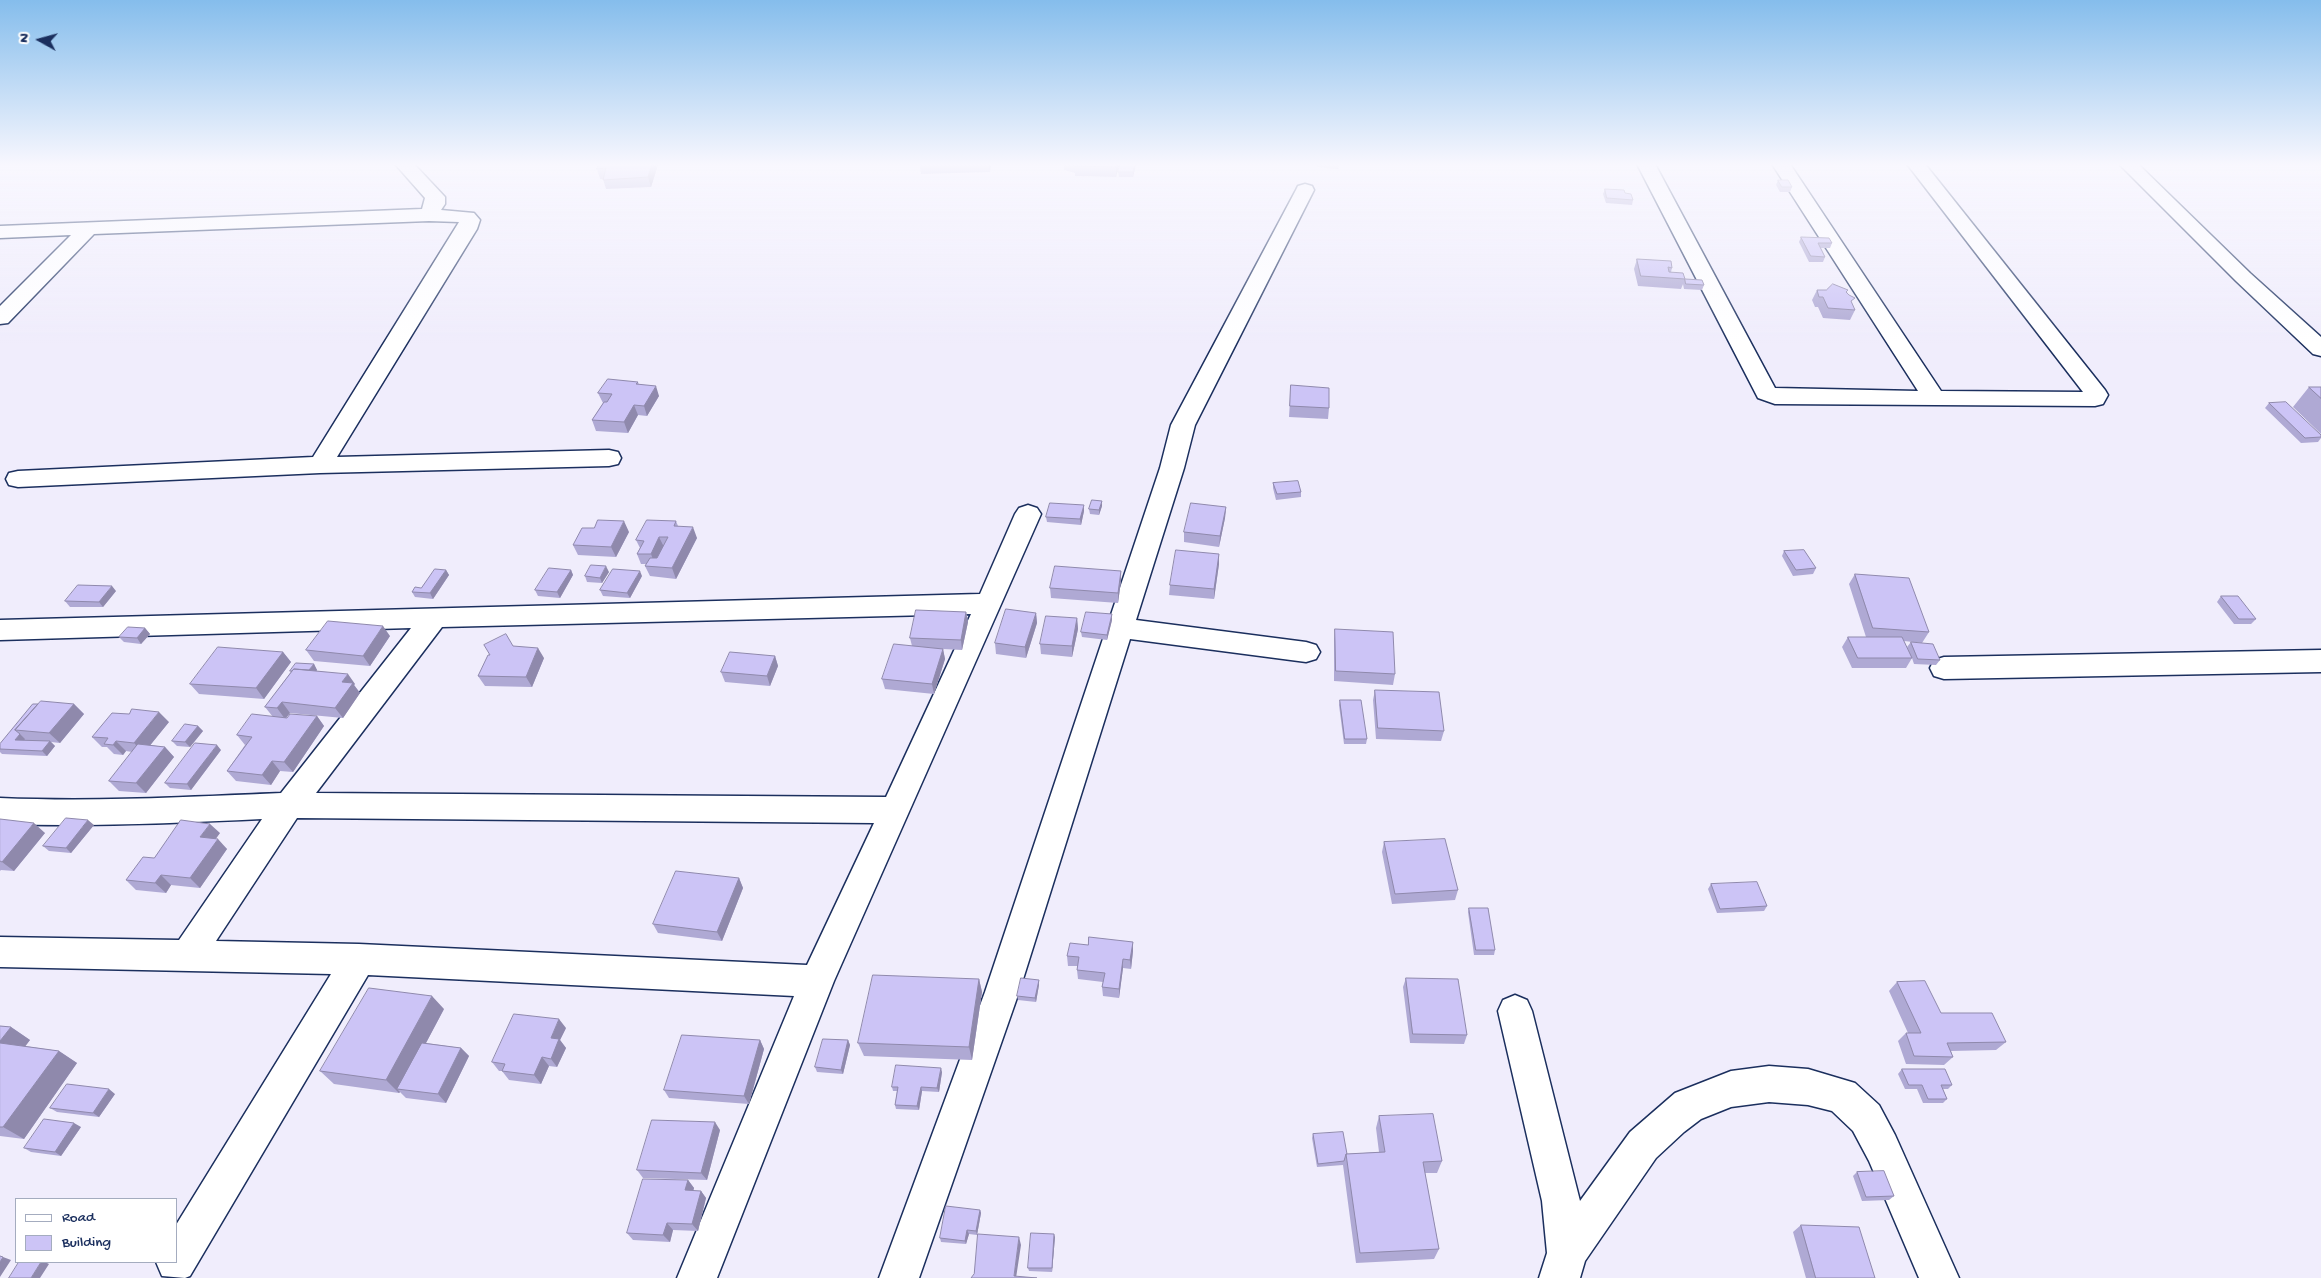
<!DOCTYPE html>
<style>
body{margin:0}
#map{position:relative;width:2321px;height:1278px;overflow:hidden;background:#f0edfc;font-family:"Gochi Hand",sans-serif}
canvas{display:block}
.legend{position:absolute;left:15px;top:1198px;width:162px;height:65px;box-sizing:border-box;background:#fff;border:1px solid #a4acbf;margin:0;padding:6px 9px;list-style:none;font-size:15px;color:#1b2f5e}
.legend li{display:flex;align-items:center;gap:10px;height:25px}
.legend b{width:25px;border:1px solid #a4acbf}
.north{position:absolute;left:15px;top:15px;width:50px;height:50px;-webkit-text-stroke:4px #fff;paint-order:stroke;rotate:277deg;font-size:14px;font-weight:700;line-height:20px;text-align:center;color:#1b2f5e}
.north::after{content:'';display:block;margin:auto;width:18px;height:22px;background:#1b2f5e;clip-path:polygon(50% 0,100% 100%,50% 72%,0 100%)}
</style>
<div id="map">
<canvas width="2321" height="1278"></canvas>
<ul class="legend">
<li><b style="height:6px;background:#fff"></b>Road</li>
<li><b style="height:14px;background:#ccc4f6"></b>Building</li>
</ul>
<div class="north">N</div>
</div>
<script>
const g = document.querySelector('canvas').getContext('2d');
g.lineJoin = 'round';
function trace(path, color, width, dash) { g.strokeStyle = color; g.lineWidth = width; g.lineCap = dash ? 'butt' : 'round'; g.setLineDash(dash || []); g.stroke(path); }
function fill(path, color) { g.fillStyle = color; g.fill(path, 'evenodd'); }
const minor = new Path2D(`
 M395 164H414L445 197V204L441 210 474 213 480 220 477 229 337 457 609 450 618 452 621 458 618 464 609 466 320 473 18 487 9 485 6 479 9 473 18 471 313 457 459 222 429 221 94 234 8 323 0 324V306L71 235 0 238V226L422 209 425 198Z
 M1637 164H1655L1775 388 1918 391 1772 164H1790L1941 391 2083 392 1907 164H1925L2105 390 2108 395 2103 404 2095 406 1775 404 1758 398Z
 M2119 164H2138L2250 273 2321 337V356L2313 354 2236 281Z
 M1305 184 1312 186 1314 190 1195 425 1184 468 1136 620 1306 642 1316 645 1320 652 1316 659 1306 662 1130 639 1019 992 919 1278H879L985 992 1160 468 1171 425 1296 190 1298 186Z
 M1028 505 1037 508 1041 514 834 981 717 1278H677L794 996 368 975 190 1276 185 1278 162 1276 156 1262H176V1225L331 974 0 967V937L179 940 262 819C175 823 88 827 0 824V798C94 802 187 797 281 793L411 628 0 640V620L980 594 1015 514 1019 508ZM971 614 886 797 316 793 442 627ZM297 818 874 823 807 965 359 944 216 941Z
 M2321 650V672L1944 679 1934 676 1930 668 1934 660 1944 657Z
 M1515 995 1527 1000 1532 1011 1580 1201 1630 1132 1675 1093 1731 1071 1769 1066 1808 1069 1855 1083 1879 1105 1895 1135 1959 1278H1919L1869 1161 1853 1131 1832 1111 1808 1105 1769 1102 1731 1107 1701 1119 1684 1132 1656 1158 1585 1261 1580 1278H1539L1547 1253 1542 1201 1498 1011 1503 1000Z`);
trace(minor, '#1b2f5e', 3);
fill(minor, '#fff');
fill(new Path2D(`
 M920 164H991L990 172 921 174Z
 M1064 164H1119L1116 177 1075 176V173L1064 170Z
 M1120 164H1136L1133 177H1119L1118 172Z
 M1317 164H1340L1338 169 1317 167Z
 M658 165 651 187 606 189 603 179H600L597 169Z
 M1778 180 1792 187 1790 192H1780L1776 185Z
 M1605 189 1625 193 1633 200 1632 205 1606 203 1603 194Z
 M1801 237 1832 243 1830 248H1821L1825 257 1823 262H1809L1799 242Z
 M1637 259 1672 268 1671 272 1685 279 1681 289 1638 286 1634 269Z
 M1685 279 1704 285 1702 290 1684 289 1683 284Z
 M1817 290 1847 292 1855 310 1850 320 1823 318 1818 307H1815L1812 300Z
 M638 382 639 385 659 396 647 416 638 415 628 433 596 431 592 420 603 403 598 393Z
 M1291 385 1329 408 1328 419 1289 417Z
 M2309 387H2321V434L2293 407Z
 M2269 403 2321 435V438L2318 442 2301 443 2265 408Z
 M1273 483 1301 492V497L1276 500 1273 488Z
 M1102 506 1099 515 1090 514 1089 509Z
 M1226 507 1225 518 1219 547 1184 542V532Z
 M1084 511 1081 525 1047 522 1046 517Z
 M676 521 678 526 697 538 676 579 650 576 645 566 646 564H641L637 554 640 548 636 540Z
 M629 532 616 557 578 555 573 545Z
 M1784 551 1816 568 1813 574 1793 576 1782 556Z
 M1219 554V564L1214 599 1169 595 1170 585Z
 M446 570 449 575 433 599 415 597 412 592 421 588Z
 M571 570 573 575 560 598 538 596 535 590Z
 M1121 571V581L1118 603 1051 598 1050 588Z
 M609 572 602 583 587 582 585 576Z
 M1855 574 1929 632 1922 643 1904 641 1910 654 1907 647 1911 642 1940 660 1936 665 1914 664 1912 658 1906 668H1852L1842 647 1848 637H1866L1849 584Z
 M642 576 630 598 603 596 600 590Z
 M116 591 103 607H70L65 601Z
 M2221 596 2256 619 2251 624H2234L2217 602Z
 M966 612 968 622 962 650 943 649 945 659 934 694 885 689 882 679 912 646 910 638Z
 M1036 613 1037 623 1026 658 996 654 995 643Z
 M1077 618 1078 629 1072 657 1041 654 1040 644Z
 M1112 620 1107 640 1082 637 1081 632Z
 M145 628 150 634 141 644 124 642 119 637Z
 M1335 629 1395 674 1393 685 1334 681V639Z
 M390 636 370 666 314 661 306 650Z
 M283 652 291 662 264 699 199 694 190 684Z
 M490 655 544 658 532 687 485 686 478 676Z
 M775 656 778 666 770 686 725 682 721 672Z
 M314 664 317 670 316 671 355 684 354 685 360 693 343 718 290 713 286 718 317 716 324 726 293 772 280 771 271 785 236 781 227 771 245 745 237 735 273 717 265 707 291 672 290 671Z
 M1375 690 1444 731 1441 741 1376 739 1373 700Z
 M1340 700 1367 739 1366 744H1344L1339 705Z
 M33 704H74L84 714 60 743 51 742 55 746 47 756 2 754 0 752V744Z
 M169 722 150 745 165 747 174 757 146 793 119 791 109 781 132 752 126 751 123 755 114 754 107 747H102L92 737Z
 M198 726 203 731 190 747 177 746 172 741Z
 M221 750 191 790 170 788 165 783Z
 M0 819 45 833 14 871 1 870 0 871Z
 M94 825 71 853 49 851 43 846Z
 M220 833 215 839 227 849 200 888 171 885 166 893 136 890 126 880 154 858Z
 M1384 842 1458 890 1455 900 1392 904 1382 852Z
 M739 878 743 888 722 941 658 933 653 924Z
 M1711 884 1767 906 1764 911 1717 913 1708 889Z
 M1469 908 1495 950 1494 955H1474L1468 912Z
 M1133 942V951L1131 969 1123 968 1119 998 1103 996 1102 987 1103 982 1078 979 1077 970 1078 966H1068L1067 956Z
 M1406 978 1467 1035 1464 1044 1410 1043 1403 987Z
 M979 979 982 992 972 1060 864 1056 858 1043Z
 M1039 980V985L1036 1002 1018 1000 1017 996Z
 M1897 982 1941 1013 2006 1042 1996 1050 1951 1051 1953 1057 1944 1065 1906 1064 1898 1041 1906 1033H1908L1889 991Z
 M444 1009 426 1043 461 1048 469 1056 446 1103 406 1098 400 1092 399 1093 334 1084 320 1071Z
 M0 1026 11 1027 30 1040 25 1046 59 1051 77 1063 24 1139 0 1136Z
 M566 1028 560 1040 566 1048 557 1067 549 1066 541 1084 509 1080 502 1071H499L492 1062Z
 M760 1040 764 1049 749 1104 669 1098 664 1090Z
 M848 1040 850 1045 843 1074 817 1072 815 1067Z
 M1902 1069 1952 1085 1948 1089H1943L1947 1099 1943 1103H1923L1917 1089H1905L1898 1074Z
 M942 1072 939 1092 922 1091 919 1110 896 1109 895 1105 897 1091H893L892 1087Z
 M115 1094 99 1117 57 1112 50 1108Z
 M1379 1116 1442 1161 1437 1173H1425L1439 1249 1434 1259 1356 1263 1343 1165 1317 1167 1312 1138 1313 1134 1347 1154 1379 1152 1376 1128Z
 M81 1127 61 1156 31 1152 24 1148Z
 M720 1130 707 1180 643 1178 637 1170Z
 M1857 1172 1894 1196 1889 1200 1862 1201 1853 1176Z
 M688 1180 694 1188 693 1191H701L706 1198 698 1231 673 1230 670 1242 633 1240 627 1233Z
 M980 1210 981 1213 977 1235 969 1234 966 1244 941 1242 940 1238Z
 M1801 1225 1875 1278H1806L1793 1232Z
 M1055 1237 1052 1272 1029 1271 1028 1268Z`), '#afa9d4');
fill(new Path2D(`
 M652 164H658V165L651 187 648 177Z
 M989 164H991L990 172Z
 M1116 164H1119L1116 177Z
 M1135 164H1136L1133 177V172Z
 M656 386 659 396 647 416 644 406Z
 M634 405 638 415 628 433 624 422Z
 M1102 501V506L1099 515V510Z
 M1084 505V511L1081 525 1080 519Z
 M1226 507 1225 518 1219 547 1220 536Z
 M624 521 629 532 616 557 611 547Z
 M693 527 697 538 676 579 672 568Z
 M659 537 664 547 655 565 651 554Z
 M1219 554V564L1214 599V589Z
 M606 566 609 572 602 583 600 578Z
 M446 570 449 575 433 599 430 593Z
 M571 570 573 575 560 598 557 592Z
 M640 571 642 576 630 598 627 593Z
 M1121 571V581L1118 603V593Z
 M112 586 116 591 103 607 99 602Z
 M966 612 968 622 962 650 961 640Z
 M1036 613 1037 623 1026 658 1025 647Z
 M1112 614V620L1107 640V635Z
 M1077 618 1078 629 1072 657V646Z
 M383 626 390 636 370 666 363 656Z
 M145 628 150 634 141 644 137 638Z
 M538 648 544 658 532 687 526 677Z
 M943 649 945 659 934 694 932 684Z
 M283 652 291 662 264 699 256 688Z
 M775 656 778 666 770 686 767 676Z
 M314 664 317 670 312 678 308 672Z
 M348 674 355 684 354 685 360 693 343 718 335 708 342 682Z
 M282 702 290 713 285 719 277 708Z
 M74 704 84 714 60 743 49 733Z
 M159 712 169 722 144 753 134 743Z
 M317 716 324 726 293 772 284 762Z
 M198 726 203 731 190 747 185 742Z
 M20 734 25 739 21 745 15 740Z
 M50 741 55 746 47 756 42 751Z
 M116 741 126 751 123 755 113 745Z
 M217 745 221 750 191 790 187 784Z
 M165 747 174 757 146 793 136 783Z
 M272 761 280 771 271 785 262 775Z
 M88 820 94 825 71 853 66 848Z
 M34 823 45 833 14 871 2 862Z
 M210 824 220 833 210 847 200 837Z
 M218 839 227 849 200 888 190 878Z
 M161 875 171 885 166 893 155 883Z
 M739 878 743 888 722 941 717 932Z
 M1133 942V951L1131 969 1130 960Z
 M1123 959V968L1119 998V989Z
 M979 979 982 992 972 1060 969 1047Z
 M1039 980V985L1036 1002 1035 998Z
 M432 996 444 1009 401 1090 397 1089 400 1092 399 1093 386 1080Z
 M559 1019 566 1028 560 1040 566 1048 557 1067 551 1059V1038Z
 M11 1027 30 1040 18 1056 0 1044V1041Z
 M760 1040 764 1049 749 1104 744 1096Z
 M848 1040 850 1045 843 1074 841 1070Z
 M461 1048 469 1056 446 1103 438 1094Z
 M59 1051 77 1063 24 1139 3 1127Z
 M542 1057 549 1066 541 1084 534 1075Z
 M941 1068 942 1072 939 1092 937 1088Z
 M921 1087 922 1091 919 1110 917 1106Z
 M109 1089 115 1094 99 1117 93 1113Z
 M715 1122 720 1130 707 1180 701 1173Z
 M74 1123 81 1127 61 1156 55 1152Z
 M688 1180 694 1188 691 1198 685 1190Z
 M701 1191 706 1198 698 1231 692 1224Z
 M980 1210 981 1213 977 1235 976 1231Z
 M667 1223 673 1230 670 1242 663 1235Z
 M967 1230 969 1234 966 1244 965 1241Z
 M1054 1234 1055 1237 1052 1272V1268Z
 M1019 1237 1021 1245 1016 1278 1014 1276Z
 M3 1257 11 1260 0 1277V1262Z
 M41 1262H45L49 1264 40 1278H31Z`), '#8f89ac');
const building = new Path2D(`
 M599 164H652L648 177 603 180 606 168 597 169Z
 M1075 164H1116V167L1074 166Z
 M1120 164H1135L1133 172H1118Z
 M1778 180H1788L1792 187H1782Z
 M1605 189 1624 190 1625 193 1631 194 1633 200 1607 198Z
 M1801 237 1829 238 1832 243H1818L1825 257 1811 256Z
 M1637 259 1671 261 1672 268 1668 267 1669 272 1683 273 1685 279 1641 276Z
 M1685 279 1702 280 1704 285 1686 284Z
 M1833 284 1848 290 1846 292 1849 295 1855 298 1851 301 1855 310 1828 308 1823 297H1819L1817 290H1826Z
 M608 379 638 382 636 384 656 386 644 406 634 405 624 422 592 420 604 402H607L612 394 598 393Z
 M1291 385 1329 388V408L1290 406Z
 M2309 387H2321V398Z
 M2286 402 2321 435V437L2305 438 2269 403Z
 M1298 481 1301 492 1277 494 1273 483Z
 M1092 500 1102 501 1099 510 1089 509Z
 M1050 503 1084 505 1080 519 1046 517Z
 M1191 503 1226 507 1220 536 1184 532Z
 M598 520 624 521 611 547 573 545 582 528H594Z
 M647 520 676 521 674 526 693 527 672 568 645 566 650 558H657L668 537H659L651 554H637L644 541 636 540Z
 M1176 550 1219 554 1214 589 1170 585Z
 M1804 550 1816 568 1796 570 1784 551Z
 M591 565 606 566 600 578 585 576Z
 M1055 566 1121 571 1118 593 1050 588Z
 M549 568 571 570 557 592 535 590Z
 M435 569 446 570 430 593 412 592 415 587 421 588Z
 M613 569 640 571 627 593 600 590Z
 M1855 574 1909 578 1929 632 1873 628Z
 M78 585 112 586 99 602 65 601Z
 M2221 596H2238L2256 619H2239Z
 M1006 609 1036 613 1025 647 995 643Z
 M916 610 966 612 961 640 910 638Z
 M1086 612 1112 614 1107 635 1081 632Z
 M1046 616 1077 618 1072 646 1040 644Z
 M328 621 383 626 363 656 306 650Z
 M128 627 145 628 137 638 119 637Z
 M1335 629 1393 632 1395 674 1336 671Z
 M506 634 513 646 538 648 526 677 478 676 488 655H490L484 645Z
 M1848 637H1902L1912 658H1858Z
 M1911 642 1933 644 1940 660 1918 659Z
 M894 644 943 649 932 684 882 679Z
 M218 647 283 652 256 688 190 684Z
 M730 652 775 656 767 676 721 672Z
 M296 663 314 664 309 670 294 669 292 671H290Z
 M294 669 348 674 342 682 353 683 335 708 282 702 277 708 265 707Z
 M1375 690 1439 692 1444 731 1378 728Z
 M1340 700H1361L1367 739H1345Z
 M41 701 74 704 49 733 15 730Z
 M33 704H38L15 730 20 734 15 740 50 741 42 751 0 749V744Z
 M132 709 159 712 134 743 116 741 113 745 104 744 108 738 92 737 112 713 129 714Z
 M252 714 287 718 290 714 317 716 284 762 272 761 262 775 227 771 252 737 237 735Z
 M185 724 198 726 185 742 172 741Z
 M195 743 217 745 187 784 165 783Z
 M138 744 165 747 136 783 109 781Z
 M66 818 88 820 66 848 43 846Z
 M0 819 34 823 2 862 0 861Z
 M181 820 210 824 200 837 218 839 190 878 161 875 155 883 126 880 143 857 154 858Z
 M1445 839 1458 890 1395 894 1384 842Z
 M676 871 739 878 717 932 653 924Z
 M1757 882 1767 906 1720 909 1711 884Z
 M1469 908H1488L1495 950H1476Z
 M1089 937 1133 942 1130 960 1123 959 1119 989 1102 987 1105 973 1077 970 1079 957 1067 956 1070 943 1088 945Z
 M873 975 979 979 969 1047 858 1043Z
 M1021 978 1039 980 1035 998 1017 996Z
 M1406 978 1458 979 1467 1035 1413 1034Z
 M1925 981 1941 1013H1992L2006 1042 1947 1043 1953 1057 1914 1056 1906 1033H1921L1897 982Z
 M369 988 432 996 386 1080 320 1071Z
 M514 1014 559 1019 551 1038 559 1039 551 1059 542 1057 534 1075 502 1071 505 1064 492 1062Z
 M0 1026 11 1027 0 1041Z
 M682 1035 760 1040 744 1096 664 1090Z
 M823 1039 848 1040 841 1070 815 1067Z
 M0 1043 59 1051 3 1127H0Z
 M422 1043 461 1048 438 1094 397 1089Z
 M896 1065 941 1068 937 1088 921 1087 917 1106 895 1105 898 1087H892Z
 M1902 1069H1945L1952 1085H1941L1947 1099H1928L1922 1085H1909Z
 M67 1084 109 1089 93 1113 50 1108Z
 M1433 1114 1442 1161 1423 1162 1439 1249 1360 1253 1346 1154 1385 1152 1379 1116Z
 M44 1119 74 1123 55 1152 24 1148Z
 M652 1120 715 1122 701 1173 637 1170Z
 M1343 1132 1347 1154H1346L1344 1161 1318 1164 1313 1134Z
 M1884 1171 1894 1196 1866 1197 1857 1172Z
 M643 1179 688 1180 685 1190 701 1191 692 1224 667 1223 663 1235 627 1233Z
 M946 1206 980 1210 976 1231 967 1230 965 1241 940 1238Z
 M1801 1225 1859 1227 1875 1278H1816Z
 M1031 1233 1054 1234 1052 1268H1028Z
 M978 1234 1019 1237 1014 1276 1037 1278H971L974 1274Z
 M0 1256 3 1257 0 1262Z
 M19 1262H41L31 1278H9Z`);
fill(building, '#ccc4f6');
trace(building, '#8f89ac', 1);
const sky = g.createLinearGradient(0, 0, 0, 343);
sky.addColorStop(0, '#85bdec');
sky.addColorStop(0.48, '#f8f7fe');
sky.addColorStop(1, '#f8f7fe00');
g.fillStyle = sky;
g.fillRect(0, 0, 2321, 343);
</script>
